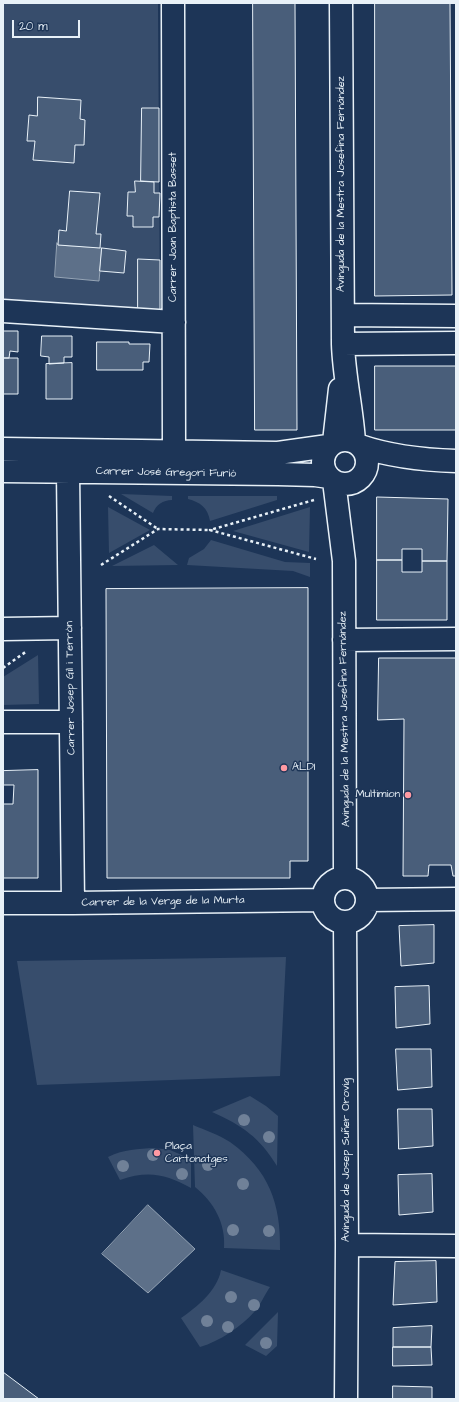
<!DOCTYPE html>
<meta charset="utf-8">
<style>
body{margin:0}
#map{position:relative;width:459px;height:1402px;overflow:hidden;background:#1d3557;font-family:"Architects Daughter",sans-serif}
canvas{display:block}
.frame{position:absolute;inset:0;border:4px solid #e8f1f8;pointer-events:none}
.scale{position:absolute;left:12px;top:20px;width:68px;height:18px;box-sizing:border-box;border:2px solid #e8f1f8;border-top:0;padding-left:5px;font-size:12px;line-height:14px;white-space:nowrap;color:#e8f1f8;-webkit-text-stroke:3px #1d3557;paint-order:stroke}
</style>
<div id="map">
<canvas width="459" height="1402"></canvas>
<div class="frame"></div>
<div class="scale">20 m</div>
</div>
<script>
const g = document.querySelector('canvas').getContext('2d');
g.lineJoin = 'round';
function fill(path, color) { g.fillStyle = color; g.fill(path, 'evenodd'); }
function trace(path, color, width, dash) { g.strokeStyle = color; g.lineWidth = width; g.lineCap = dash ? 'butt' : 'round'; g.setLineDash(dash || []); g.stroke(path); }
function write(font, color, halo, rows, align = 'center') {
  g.font = font + ' "Architects Daughter",sans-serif'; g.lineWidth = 3; g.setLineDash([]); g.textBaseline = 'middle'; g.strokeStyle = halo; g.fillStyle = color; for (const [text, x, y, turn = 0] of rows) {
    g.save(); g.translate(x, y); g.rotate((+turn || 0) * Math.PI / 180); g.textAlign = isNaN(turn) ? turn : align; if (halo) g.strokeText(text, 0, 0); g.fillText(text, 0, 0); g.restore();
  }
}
fill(new Path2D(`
 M3 3H158L160 311 3 301Z
 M121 494 172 496V500C163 500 156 505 153 513Z
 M188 496H277V500L210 521C208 508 200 502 188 499Z
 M108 507 150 530 109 553Z
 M310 507 309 552 233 531Z
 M211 540 285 562 310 563V577L293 571 187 565 189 558 204 549Z
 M154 545 178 565 112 566Z
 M38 655 39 704 3 705V677Z
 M286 957 280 1076 37 1085 17 961Z
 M250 1096 266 1106 278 1116 277 1166C260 1138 242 1125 212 1112Z
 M193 1125C205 1130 219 1135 230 1142 269 1170 281 1204 280 1250L224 1248C226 1224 214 1202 195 1187Z
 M155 1148 170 1150 191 1159V1188C166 1174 148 1170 120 1180L108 1157C125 1149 137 1149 155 1148Z
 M221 1270 270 1287C265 1294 261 1304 255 1311 241 1327 220 1341 200 1347L181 1318C197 1307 217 1291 221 1270Z
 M278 1312 277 1346 266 1356 245 1345Z`), '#374d6c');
const water = new Path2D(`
 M57 243 58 245 102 248 99 281 55 277Z
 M148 1205 195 1249 148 1293 102 1254Z`);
fill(water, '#5d7089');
trace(water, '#95a4b5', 1);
const building = new Path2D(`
 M253 3H295L297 430H255Z
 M375 3H450L452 295 375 296Z
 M38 97 81 100 80 119 85 120 84 145H75L74 163 33 160 35 141H27L29 115 37 116Z
 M142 108H159V182L141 181Z
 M135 181 154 182V193H160L159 217H153V227H133V216H127L128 192H135Z
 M70 191 100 193 96 234H101L100 248 58 245 59 230 66 231Z
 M102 248 126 251 124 273 100 271Z
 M138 259 160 260V311L138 310Z
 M3 331H18V352L10 351 9 358H3Z
 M42 336H72V357H64V363L49 364V357L41 356Z
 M97 342H129V344H150L149 362H143V370H97Z
 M3 358H18V394H3Z
 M72 363V399H46V364Z
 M375 366H456V430H375Z
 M377 497 448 499 447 561H422V549H402V560H377Z
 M377 560H402V572H422V561H447V620H377Z
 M308 588V861H290V878H107L106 589Z
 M379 658H456V876H453L451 865H429L428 876H403L404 719 378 720Z
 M38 770V878H3V804H13L14 785H3V771Z
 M434 925V963L401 966 399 926Z
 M429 986 430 1024 396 1028 395 987Z
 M396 1049H431L432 1087 398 1090Z
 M398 1109H432L433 1146 399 1149Z
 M432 1174 433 1212 399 1215 398 1175Z
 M436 1261 437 1302 393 1305 395 1262Z
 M432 1326 431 1347H393V1328Z
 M393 1347H431L432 1365 393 1366Z
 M3 1372 39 1399H3Z
 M393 1386 432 1387V1399H393Z`);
fill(building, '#495e7a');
trace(building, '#e8f1f8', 1);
const minor = new Path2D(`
 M173 3 174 451
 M341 3 343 344C344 377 352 409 354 442
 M3 311 174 322
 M343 315 456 316
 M343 344 456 343
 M323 462a22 22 0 1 1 44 0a22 22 0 1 1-44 0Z
 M334 442 340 389
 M360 446C392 457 423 460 456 461
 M3 449 278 453 328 446
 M3 471 278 474 315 475 329 477
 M68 472 73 903
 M334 481 344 561 345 878
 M3 629 70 628
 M344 640 456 639
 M3 722H71
 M323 900a22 22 0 1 1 44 0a22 22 0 1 1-44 0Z
 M367 900 456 899
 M3 903H73L323 900
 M345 922 347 1245 346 1399
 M347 1245 456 1246`);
trace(minor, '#e8f1f8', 25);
trace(new Path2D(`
 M109 496 158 529
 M314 500 210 530 316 559
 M101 565 158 529 210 530
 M3 668 27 651`), '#e8f1f8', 2.5, [3, 3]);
trace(minor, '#1d3557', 22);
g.fillStyle = '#708198';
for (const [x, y] of [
 [244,1120],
 [269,1137],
 [153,1155],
 [208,1165],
 [123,1166],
 [182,1174],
 [243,1184],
 [233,1230],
 [269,1231],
 [231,1297],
 [254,1305],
 [207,1321],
 [228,1327],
 [266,1343]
]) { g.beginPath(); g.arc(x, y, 6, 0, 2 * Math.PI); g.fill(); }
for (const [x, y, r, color] of [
 [284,768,4,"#ff9aa2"],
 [408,795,4,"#ff9aa2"],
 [157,1153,4,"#ff9aa2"]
]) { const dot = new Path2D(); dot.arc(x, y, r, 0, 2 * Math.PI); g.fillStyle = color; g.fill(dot); trace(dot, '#1d3557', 1.5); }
write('11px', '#e8f1f8', '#1d3557', [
 ["Avinguda de la Mestra Josefina Fernández",342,184,-90],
 ["Carrer Joan Baptista Basset",174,227,-90],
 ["Carrer José Gregori Furió",166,473,1],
 ["Carrer Josep Gil i Terròn",71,688,-91],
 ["Avinguda de la Mestra Josefina Fernández",345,719,-91],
 ["Carrer de la Verge de la Murta",163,902,-1],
 ["Avinguda de Josep Suñer Orovig",347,1160,-90]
]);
write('11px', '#e8f1f8', '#1d3557', [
 ["ALDI",292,768],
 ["Multimion",400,795,"right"],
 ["Plaça",165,1147],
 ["Cartonatges",165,1160]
], 'left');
</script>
